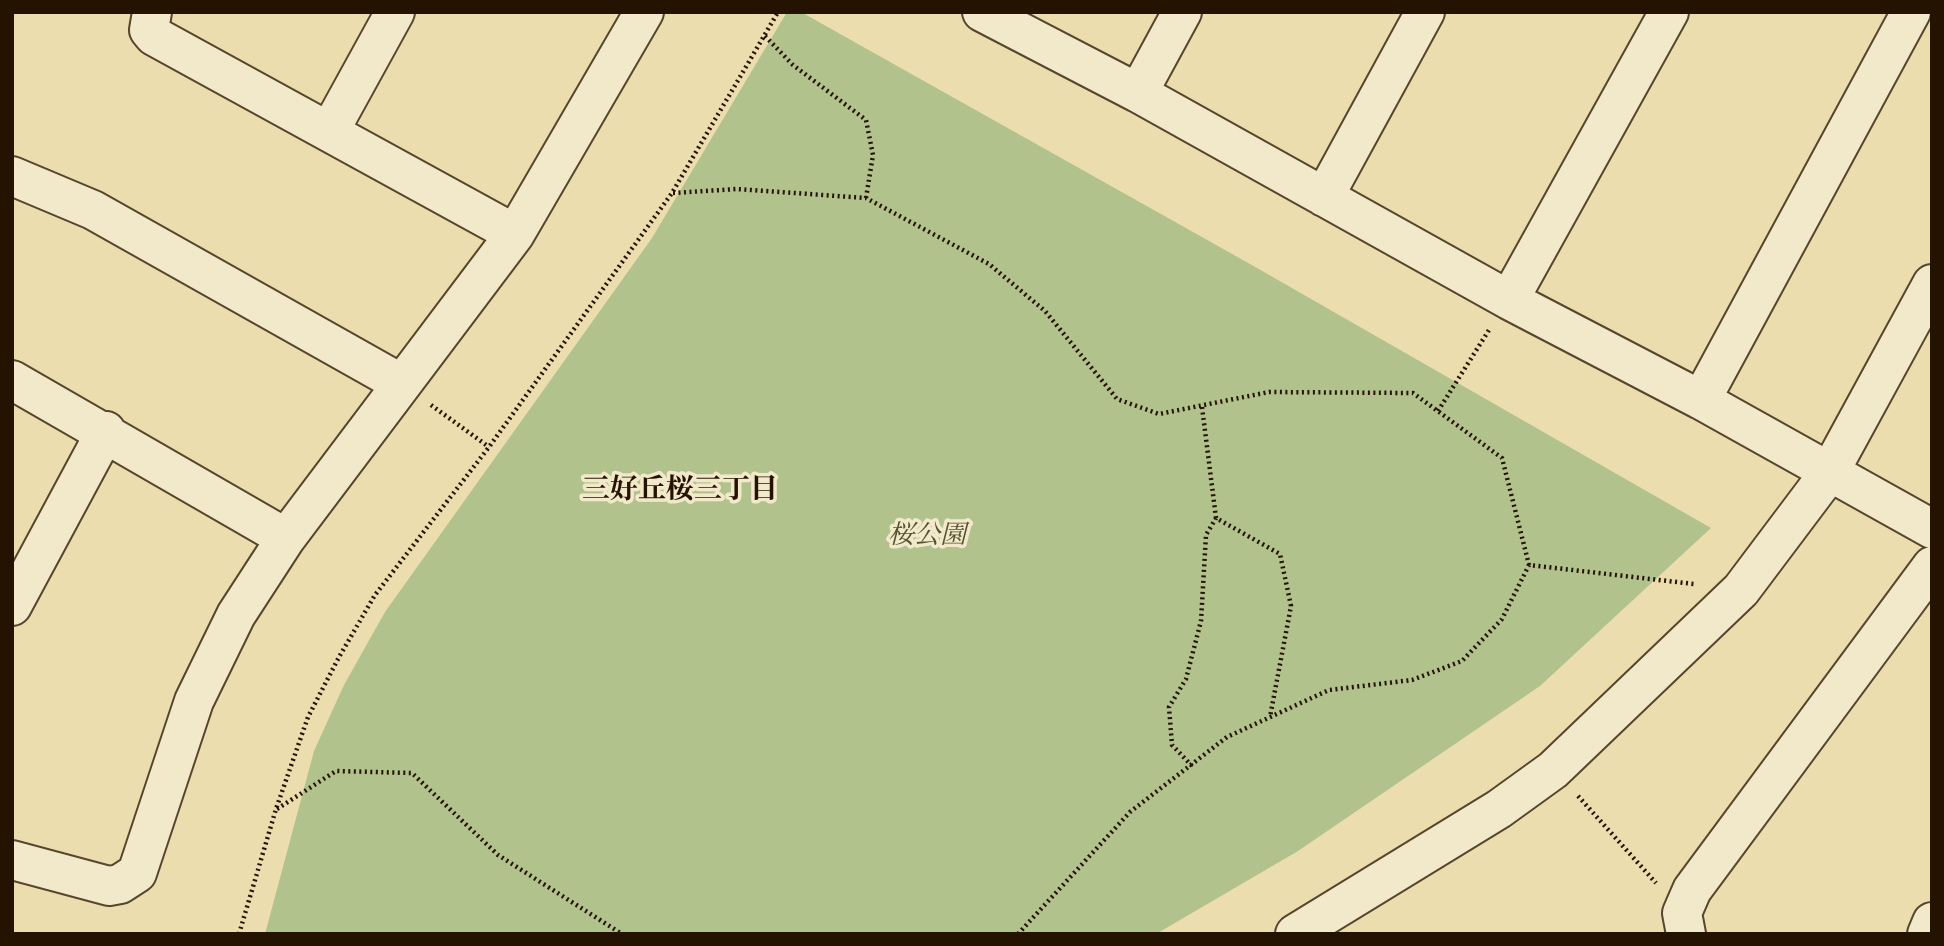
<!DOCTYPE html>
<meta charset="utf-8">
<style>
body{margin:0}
#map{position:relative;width:1944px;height:946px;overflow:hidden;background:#ebddad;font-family:"IM FELL Great Primer",serif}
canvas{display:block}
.frame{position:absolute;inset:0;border:14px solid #251302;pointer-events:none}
</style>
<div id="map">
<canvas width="1944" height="946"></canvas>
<div class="frame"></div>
</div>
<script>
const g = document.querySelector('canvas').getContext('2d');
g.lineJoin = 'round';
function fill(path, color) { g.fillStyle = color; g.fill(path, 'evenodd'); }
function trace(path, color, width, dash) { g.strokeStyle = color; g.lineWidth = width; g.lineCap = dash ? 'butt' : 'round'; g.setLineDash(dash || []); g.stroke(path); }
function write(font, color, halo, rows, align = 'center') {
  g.font = font + ' "IM FELL Great Primer","Noto Serif JP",serif'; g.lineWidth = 7; g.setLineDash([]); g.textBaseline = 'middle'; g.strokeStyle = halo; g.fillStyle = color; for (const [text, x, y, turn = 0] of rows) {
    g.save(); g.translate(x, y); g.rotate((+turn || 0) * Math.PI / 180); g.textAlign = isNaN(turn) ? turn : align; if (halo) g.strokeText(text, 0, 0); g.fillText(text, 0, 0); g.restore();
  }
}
fill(new Path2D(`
 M787 12H801L1250 264 1711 528 1540 686 1298 851 1156 934H265L314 751 344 685 385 612 652 238Z`), '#b2c28d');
const minor = new Path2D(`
 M152 12 149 30 154 36 515 234
 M982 12 1138 93 1509 300 1701 400 1932 529
 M1138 93 1182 12
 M329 132 395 12
 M12 176 93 210 402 384
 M1324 197 1425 12
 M1509 300 1669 12
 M12 380 286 538
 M1701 400 1911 12
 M12 606 106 431
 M12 860 109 886 120 884 137 873 194 701 236 615 286 538 515 234 644 12
 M1295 934 1499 809 1553 770 1741 590 1829 473 1932 284
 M1686 934 1682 913 1692 890 1932 566
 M1927 934 1932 922`);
trace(minor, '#56462d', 42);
trace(new Path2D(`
 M765 36 793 65 866 120 873 155 866 198
 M673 193 737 189 866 198 989 264 1045 311 1117 399 1159 414 1269 392 1413 393 1502 458 1529 565
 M431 405 489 447
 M1202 407 1216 518 1280 554 1291 606 1270 717
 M1438 411 1489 330
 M1192 766 1172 745 1169 707 1186 679 1201 621 1206 535 1216 518
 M1578 796 1656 883
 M277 809 336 771 412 773 498 855 622 934
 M239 934 276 809 308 717 339 657 375 595 489 447 672 193 778 12
 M1018 934 1130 812 1227 737 1329 690 1412 680 1462 661 1502 619 1529 565 1694 584`), '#251302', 4.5, [2, 3.5]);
trace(minor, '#f2e9ca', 38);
write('italic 26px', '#565033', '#f2e9ca', [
 ["桜公園",927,537]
]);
write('bold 28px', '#251302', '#f2e9ca', [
 ["三好丘桜三丁目",680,491]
]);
</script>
